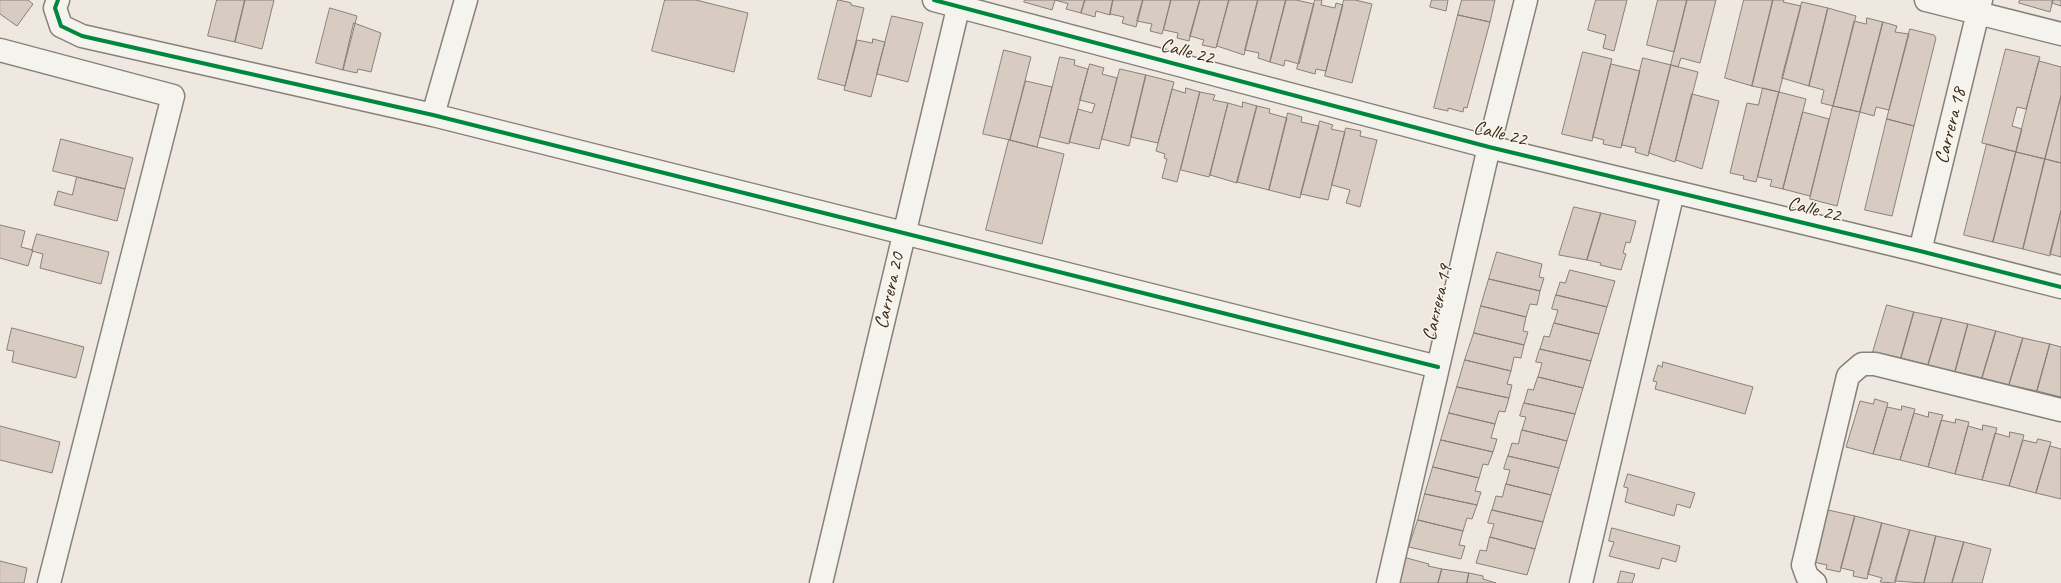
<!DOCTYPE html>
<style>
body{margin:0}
canvas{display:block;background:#efe8e0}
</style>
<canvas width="2061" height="583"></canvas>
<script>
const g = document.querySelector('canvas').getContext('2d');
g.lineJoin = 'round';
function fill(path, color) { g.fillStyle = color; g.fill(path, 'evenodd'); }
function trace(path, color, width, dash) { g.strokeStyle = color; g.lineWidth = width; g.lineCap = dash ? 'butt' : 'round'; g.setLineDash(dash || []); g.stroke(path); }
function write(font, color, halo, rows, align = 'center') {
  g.font = font + ' Caveat,sans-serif'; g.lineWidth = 3; g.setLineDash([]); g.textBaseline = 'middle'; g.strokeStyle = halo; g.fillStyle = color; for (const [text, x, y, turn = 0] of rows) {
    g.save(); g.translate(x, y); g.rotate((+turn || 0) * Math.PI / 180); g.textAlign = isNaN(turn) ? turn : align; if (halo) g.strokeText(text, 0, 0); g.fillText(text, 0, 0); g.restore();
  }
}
const building = new Path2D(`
 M0 0H28L33 4 17 26 0 14Z
 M217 0H245L235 42 208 36Z
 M245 0H274L262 49 235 42Z
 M665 0H696L748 13 734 72 652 51Z
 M838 0 848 2 851 3V5L864 8 845 86 818 79Z
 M1025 0H1055L1052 10 1024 2Z
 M1055 0H1085L1081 13 1066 9 1068 4Z
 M1085 0H1113L1110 15 1096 11 1095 17 1081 13Z
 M1113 0H1143L1136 27 1122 23 1124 17 1110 14Z
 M1143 0H1171L1162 34 1150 31 1152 24 1137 21Z
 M1171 0H1200L1189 41 1177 38 1178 33 1164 30Z
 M1200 0H1229L1216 48 1202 45 1204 40 1190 36Z
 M1229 0H1258L1244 55 1217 46Z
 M1258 0H1286L1270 62 1258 58 1259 53 1245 50Z
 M1286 0H1296L1314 4 1299 64 1285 60 1284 66 1270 62Z
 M1315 0H1322L1321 5 1335 8 1336 3 1343 5 1326 71 1316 69 1315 74 1297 69Z
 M1344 0H1355L1372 4 1352 83 1325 76Z
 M1432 0H1448L1446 11 1430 7Z
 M1462 0H1495L1490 22 1458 15Z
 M1596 0H1627L1614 51 1603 48 1606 35 1588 30Z
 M1658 0H1687L1674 52 1647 45Z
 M1687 0H1716L1700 63 1681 58 1678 67 1671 65Z
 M1744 0H1773L1752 86 1725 78Z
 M1773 0H1784L1783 2 1801 6 1779 92 1752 86Z
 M2020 0H2053L2050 12 2019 3Z
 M2053 0H2061V6L2052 3Z
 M1802 2 1828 8 1809 86 1782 78Z
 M330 8 357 16 343 70 316 63Z
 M1828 8 1856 16 1833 106 1821 103 1824 90 1809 86Z
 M1458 15 1490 22 1467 108 1464 107 1463 112 1448 108V111L1434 108Z
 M892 16 923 23 908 82 877 74Z
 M1867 18 1883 22 1860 112 1833 106 1854 21 1866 24Z
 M1883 22 1897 26 1895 32 1909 34 1889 110 1876 107 1874 116 1860 112Z
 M354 23 381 33 371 72 358 69 357 73 343 70Z
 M1910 29 1934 35 1936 38 1914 126 1887 119Z
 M873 39 885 42 871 97 844 90 857 40 872 43Z
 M2006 49 2040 57 2026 109 2017 107 2012 126 2022 129 2016 152 1982 143Z
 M1004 50 1031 57 1010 140 983 134Z
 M1583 52 1612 59 1592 141 1562 134Z
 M1060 57 1075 60 1074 65 1088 69 1069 144 1040 137Z
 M1643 58 1671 65 1648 156 1635 152 1636 148 1622 145Z
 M2039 61 2061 67V96L2045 159 2016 152Z
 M1090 64 1104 68 1102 74 1117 78 1099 149 1069 142 1078 109 1092 113 1095 104 1080 100Z
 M1611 64 1640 71 1621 148 1603 144 1604 140 1593 137Z
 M1671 65 1698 72 1675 162 1649 153Z
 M1120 69 1146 75 1129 146 1102 139Z
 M1146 75 1174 82 1158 143 1131 137Z
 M1026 81 1052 87 1037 147 1010 140Z
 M1186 88 1200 92 1177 182 1162 178 1167 159 1164 158 1165 154 1156 151 1172 89 1185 93Z
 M1763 88 1779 92 1756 182 1743 179 1744 176 1730 173 1747 103 1758 105Z
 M1200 92 1215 95 1213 100 1228 103 1209 177 1181 170Z
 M1779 92 1806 99 1783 189 1770 186 1772 180 1758 177Z
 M1692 94 1719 101 1702 169 1676 160Z
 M2061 96V163L2045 159Z
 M1243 102 1257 106 1237 183 1210 175 1228 103 1242 107Z
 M1257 106 1270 109 1269 113 1287 118 1269 190 1237 182Z
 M1833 106 1860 112 1837 206 1810 199Z
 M1803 112 1829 119 1810 196 1783 189Z
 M1288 113 1302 117 1301 122 1319 126 1300 198 1269 190Z
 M1887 119 1914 126 1892 216 1865 210Z
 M1320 121 1333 125 1331 129 1345 132 1328 200 1301 194Z
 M1346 128 1361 131 1360 136 1377 140 1360 207 1346 203 1350 190 1332 185Z
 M61 139 133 158 125 189 53 171Z
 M1009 140 1064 154 1042 244 986 230Z
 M1987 144 2016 152 1993 242 1964 235Z
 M2016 152 2045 159 2023 249 1993 242Z
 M2045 159 2061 163V211L2050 256 2023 249Z
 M77 177 125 189 117 221 54 205 58 191 72 195Z
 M1574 207 1601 213 1587 260 1559 255Z
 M2061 211V257L2050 254Z
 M1601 213 1636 221 1630 243 1626 242 1623 253 1626 254 1621 270 1600 265 1601 263 1587 260Z
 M0 225 25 231 21 247 33 250 28 266 0 258Z
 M37 234 109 252 101 284 40 268 43 254 32 251Z
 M1497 252 1542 264 1539 277 1544 278 1540 291 1489 279Z
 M1570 270 1615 281 1607 307 1556 295 1560 282 1565 283Z
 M1489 279 1540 291 1537 305 1530 304 1526 317 1481 306Z
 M1556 295 1607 307 1599 334 1554 323 1558 310 1552 309Z
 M1887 305 1914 312 1901 358 1873 352Z
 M1481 306 1526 317 1523 331 1528 332 1524 345 1474 333Z
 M1914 312 1942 318 1928 365 1901 358Z
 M1942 318 1968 324 1955 372 1928 365Z
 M1554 323 1599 334 1591 361 1540 349 1544 336 1549 337Z
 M1968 324 1996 331 1982 378 1955 372Z
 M12 328 84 347 76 378 12 362 14 351 7 350Z
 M1996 331 2023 338 2009 385 1982 378Z
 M1474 333 1524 345 1521 358 1514 357 1511 371 1465 360Z
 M2023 338 2050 344 2037 391 2009 385Z
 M2050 344 2061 347V397L2037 391Z
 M1540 349 1591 361 1583 388 1538 377 1542 363 1536 362Z
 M1465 360 1511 371 1507 384 1512 385 1509 398 1457 387Z
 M1663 362 1753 387 1745 414 1655 389 1657 382 1653 381 1658 365 1662 367Z
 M1538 377 1583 388 1575 414 1524 403 1528 389 1533 390Z
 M1457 387 1509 398 1505 412 1499 411 1495 424 1449 413Z
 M1875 399 1888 403 1873 454 1846 447 1860 401 1873 404Z
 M1524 403 1575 414 1567 441 1522 430 1526 417 1520 416Z
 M1902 406 1915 409 1900 460 1873 454 1887 407 1901 410Z
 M1929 412 1943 415 1928 467 1900 460 1914 413 1928 417Z
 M1449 413 1495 424 1491 438 1497 439 1493 452 1441 440Z
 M1956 419 1969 422 1955 474 1928 467 1941 420 1955 423Z
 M1983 425 1997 428 1982 480 1955 474 1968 426 1982 430Z
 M0 426 60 442 52 473 0 460Z
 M1522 430 1567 441 1559 468 1508 456 1512 443 1518 444Z
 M2010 432 2024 435 2009 486 1982 480 1995 433 2009 437Z
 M2038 439 2051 442 2036 493 2009 486 2023 440 2036 443Z
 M1441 440 1493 452 1488 465 1483 464 1479 478 1433 467Z
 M2050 446 2061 449V499L2036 493Z
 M1508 456 1559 468 1551 495 1506 484 1510 470 1504 469Z
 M1433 467 1479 478 1475 491 1481 492 1477 505 1425 494Z
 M1628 474 1695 493 1690 508 1677 504 1674 516 1625 502 1628 488 1624 487Z
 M1506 484 1551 495 1543 522 1492 510 1496 496 1502 497Z
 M1425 494 1477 505 1472 519 1467 518 1463 531 1418 520Z
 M1492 510 1543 522 1535 549 1490 537 1494 524 1488 523Z
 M1828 510 1855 516 1840 572 1826 569 1827 565 1813 562Z
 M1855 516 1882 523 1867 579 1853 576 1854 571 1841 568Z
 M1418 520 1463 531 1459 545 1465 546 1461 559 1409 547Z
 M1882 523 1910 530 1895 583 1880 582 1882 578 1868 574Z
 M1612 528 1680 546 1676 562 1662 558 1659 569 1609 556 1614 542 1609 541Z
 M1910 530 1936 536 1924 583 1895 581Z
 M1936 536 1964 542 1952 583H1924Z
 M1490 537 1535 549 1527 575 1476 563 1480 550 1486 551Z
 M1964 542 1991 549 1982 583H1952Z
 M1403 557 1429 564 1428 566 1442 569 1438 583H1399Z
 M0 561 27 568 24 583H0Z
 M1442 569 1469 573 1467 583H1438Z
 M1621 571 1635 574 1632 583H1618Z
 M1469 573 1483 576V579L1496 583H1467Z`);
fill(building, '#d8cbc2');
trace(building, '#87817a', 1);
const minor = new Path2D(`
 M58 0 55 8 61 26 82 36 433 115 1438 367
 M934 0 1489 147 1920 251 2061 287
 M1926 0 2061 34
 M0 50 173 96 49 583
 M433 115 466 0
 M1920 251 1981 0
 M821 583 960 0
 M1388 583 1489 147 1526 0
 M1581 583 1673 192
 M1815 583 1807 576 1803 565 1848 376 1862 364H1875L2061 410`);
trace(minor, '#87817a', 25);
trace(minor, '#f5f3ee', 22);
trace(new Path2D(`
 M58 0 55 8 61 26 82 36 433 115 1438 367
 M934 0 1489 147 1920 251 2061 287`), '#00873e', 4);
write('20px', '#3b2a1e', '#fbf7ec', [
 ["Calle 22",1187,52,15],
 ["Carrera 18",1951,126,-76],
 ["Calle 22",1500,134,14],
 ["Calle 22",1814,210,14],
 ["Carrera 20",890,291,-77],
 ["Carrera 19",1438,303,-77]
]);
</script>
